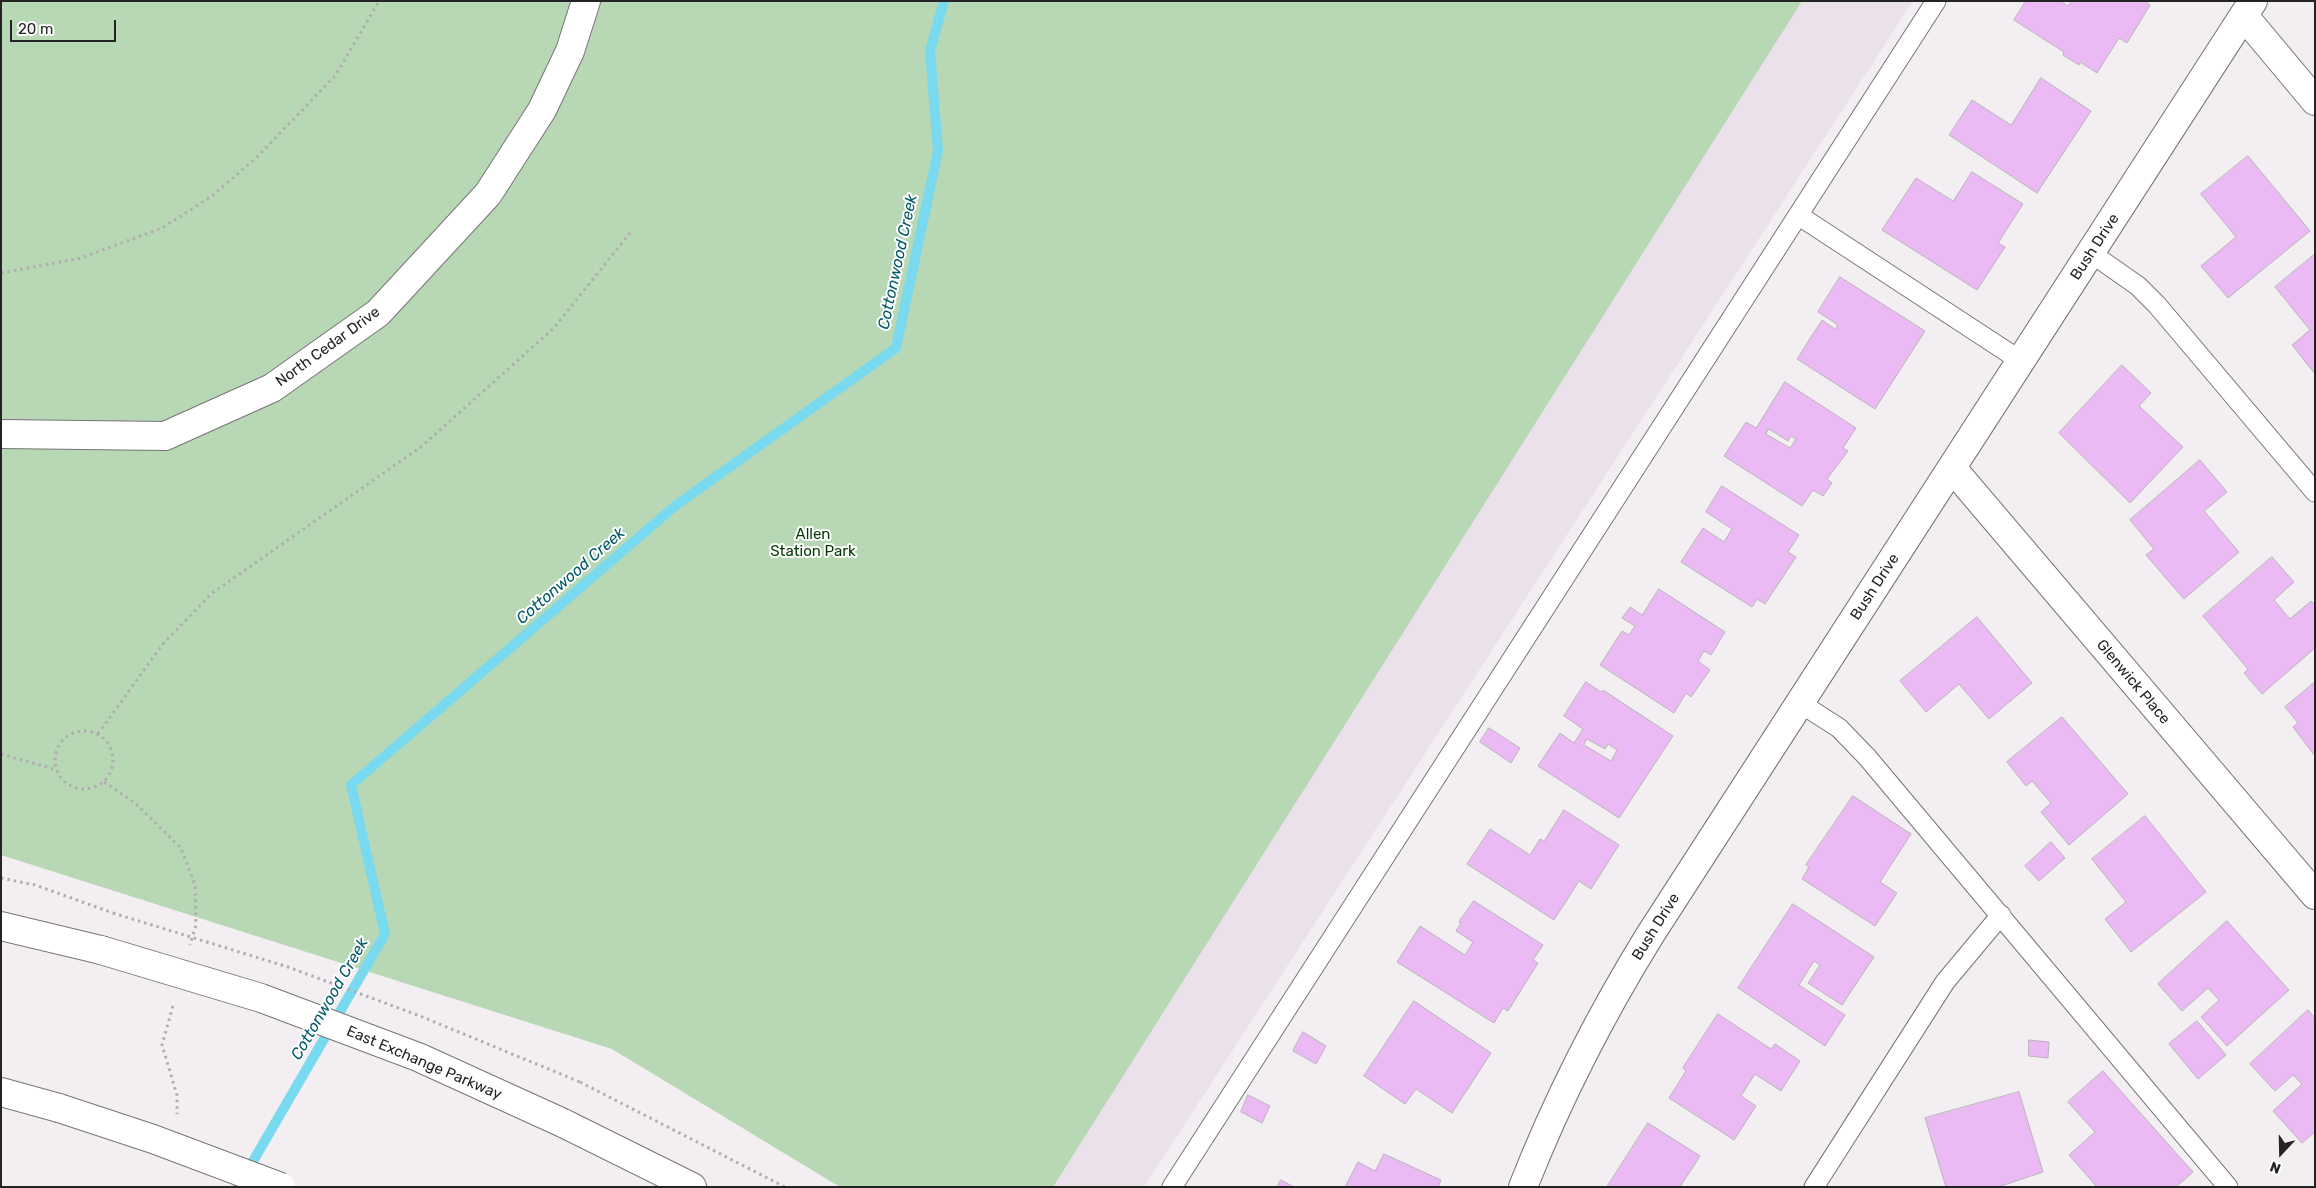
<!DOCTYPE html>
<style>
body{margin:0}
#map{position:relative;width:2316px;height:1188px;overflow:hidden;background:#f2eef2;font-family:Rubik,sans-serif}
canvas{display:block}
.frame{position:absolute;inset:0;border:2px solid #252425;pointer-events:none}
.north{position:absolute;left:2256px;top:1128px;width:50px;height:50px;-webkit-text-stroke:4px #fff;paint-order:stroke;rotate:201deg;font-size:14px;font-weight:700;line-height:20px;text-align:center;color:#252425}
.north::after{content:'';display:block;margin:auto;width:18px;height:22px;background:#252425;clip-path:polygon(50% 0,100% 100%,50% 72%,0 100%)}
.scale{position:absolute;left:10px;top:20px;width:106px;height:22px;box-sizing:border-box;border:2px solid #252425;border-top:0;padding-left:6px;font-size:15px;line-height:18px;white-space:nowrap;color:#252425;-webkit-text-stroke:4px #fff;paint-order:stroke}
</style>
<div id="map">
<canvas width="2316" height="1188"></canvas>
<div class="frame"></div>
<div class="north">N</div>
<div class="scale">20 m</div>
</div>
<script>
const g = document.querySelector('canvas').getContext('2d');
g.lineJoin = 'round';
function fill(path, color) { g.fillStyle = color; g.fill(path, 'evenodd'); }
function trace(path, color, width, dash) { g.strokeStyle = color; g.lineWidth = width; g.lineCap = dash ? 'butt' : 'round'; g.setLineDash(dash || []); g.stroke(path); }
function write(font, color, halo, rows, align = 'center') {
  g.font = font + ' Rubik,sans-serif'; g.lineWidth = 4; g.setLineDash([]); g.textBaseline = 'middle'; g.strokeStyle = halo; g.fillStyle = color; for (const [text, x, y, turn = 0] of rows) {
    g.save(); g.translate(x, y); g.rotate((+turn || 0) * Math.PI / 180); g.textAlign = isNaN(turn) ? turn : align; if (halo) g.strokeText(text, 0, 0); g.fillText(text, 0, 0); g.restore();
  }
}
fill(new Path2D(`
 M1766 1H1913L1144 1187H997Z`), '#eae1eb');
fill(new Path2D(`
 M1 1H1802L1053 1187H840L612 1049 1 855Z`), '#b8d7b5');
trace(new Path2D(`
 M238 1187 385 934 351 785 675 506 896 348 938 151 930 51 944 1`), '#79daef', 10);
const building = new Path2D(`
 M2026 1H2061L2068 6 2071 1H2144L2150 5 2127 43 2119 38 2097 73 2080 62 2079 65 2063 55 2064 52 2014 20Z
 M2041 78 2091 111 2037 193 1949 135 1972 100 2011 125Z
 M2248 156 2310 231 2228 298 2201 266 2236 237 2201 194Z
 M1972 172 2023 204 1998 243 2005 247 1977 290 1882 230 1916 178 1953 201Z
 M2315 254V374L2292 345 2310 330 2275 287Z
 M1840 277 1925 331 1875 409 1797 359 1822 320 1835 329 1838 325 1818 312Z
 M2122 365 2151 393 2139 406 2183 447 2130 503 2059 433Z
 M1785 382 1856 428 1843 448 1848 451 1827 479 1832 483 1823 496 1813 490 1802 506 1724 456 1746 422 1756 428ZM1769 429 1788 441 1791 436 1796 439 1790 448 1766 434Z
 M2200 460 2227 492 2204 511 2239 552 2184 599 2146 555 2154 549 2130 520Z
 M1722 486 1799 535 1788 552 1796 557 1765 604 1757 599 1752 607 1681 562 1703 528 1724 542 1732 529 1706 512Z
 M2272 557 2294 582 2274 600 2290 619 2311 601 2315 605V648L2262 694 2244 673 2248 669 2203 616Z
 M1659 589 1725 632 1711 655 1704 651 1698 661 1710 670 1691 697 1686 693 1674 713 1600 665 1622 631 1629 635 1635 626 1622 618 1630 607 1642 615Z
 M1977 617 2032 683 1989 719 1959 684 1926 712 1900 681Z
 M1586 682 1601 692 1603 690 1673 736 1619 818 1538 766 1560 733 1574 743 1583 729 1564 716ZM1587 739 1605 749 1608 744 1617 750 1611 761 1584 745Z
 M2315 682V756L2293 727 2298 723 2285 707Z
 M2062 717 2128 794 2069 845 2041 812 2051 803 2032 781 2026 786 2007 762Z
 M1489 728 1520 748 1511 763 1480 742Z
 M1853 796 1911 834 1880 882 1897 893 1875 926 1802 879 1809 867 1806 865Z
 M1564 810 1619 845 1591 889 1579 881 1554 920 1467 864 1490 829 1530 855 1540 839 1544 841Z
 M2145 816 2206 892 2131 952 2105 919 2126 902 2092 859Z
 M2051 842 2065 858 2039 881 2025 866Z
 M1474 901 1543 945 1533 960 1538 963 1508 1011 1503 1008 1494 1023 1397 962 1420 926 1465 955 1473 942 1456 931 1461 923 1459 922Z
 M1793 904 1874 957 1842 1005 1808 983 1820 965 1814 961 1799 985 1845 1015 1825 1046 1738 988Z
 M2227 921 2289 990 2227 1046 2201 1017 2219 1000 2208 988 2182 1011 2158 984Z
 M1414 1001 1491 1053 1452 1113 1416 1089 1405 1104 1364 1076Z
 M2308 1010 2315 1018V1132L2302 1143 2273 1111 2302 1084 2293 1075 2275 1091 2250 1064Z
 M1718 1014 1771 1049 1775 1044 1800 1061 1781 1091 1755 1074 1741 1096 1756 1106 1734 1140 1669 1098 1686 1071 1683 1068Z
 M2197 1021 2226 1055 2198 1079 2169 1044Z
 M1303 1032 1326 1046 1316 1064 1293 1051Z
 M2029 1040 2049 1042 2048 1058 2029 1056Z
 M2103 1071 2193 1172 2176 1187H2097L2069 1155 2095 1132 2068 1102Z
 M2019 1092 2043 1172 1998 1187H1946L1925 1118Z
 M1248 1095 1270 1106 1262 1123 1241 1112Z
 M1648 1123 1700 1156 1680 1187H1607Z
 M1384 1154 1441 1180 1438 1187H1345L1358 1162 1375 1171Z
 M1281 1180 1294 1187H1277Z`);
fill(building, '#ebb9f3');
trace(building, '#b8b5b8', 1);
const service = new Path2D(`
 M1798 215 2021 361
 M2091 253 2138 286 2157 305 2315 492
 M1800 703 1839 728 1867 757 2228 1187
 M1172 1187 1936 1
 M1814 1187 1945 982 2001 915`);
const minor = new Path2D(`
 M2244 16 2315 101
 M1 434 165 436 272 388 378 313 488 194 542 110 570 51 586 1
 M1952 468 2315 895
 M1523 1187C1558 1098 1600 1016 1650 935L2253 1`);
const secondary = new Path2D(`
 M1 926 101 950
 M1 1092 59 1108
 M563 1123 692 1187`);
trace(service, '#787478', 21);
trace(minor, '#787478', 30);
trace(secondary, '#787478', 30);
trace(new Path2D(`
 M1 273 81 258 162 228 212 196 257 157 335 76 379 1
 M55 760a29 29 0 1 1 58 0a29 29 0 1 1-58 0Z
 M98 734 162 645 211 594 422 446 554 328 630 233
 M1 754 57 770
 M104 782 135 803 181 848 195 885 196 925 190 945
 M1 878 35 885 113 913
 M173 1006 162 1045 177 1095V1114
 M580 1082 785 1187`), '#b0adb0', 3, [2.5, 4]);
trace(service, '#fff', 19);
trace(minor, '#fff', 28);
trace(secondary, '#fff', 28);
const secondaryBridge = new Path2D(`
 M101 950 261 998 418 1057 563 1123
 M59 1108 153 1139 281 1187`);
trace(secondaryBridge, '#787478', 30, []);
trace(new Path2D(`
 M113 913 288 967 420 1016 580 1082`), '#b0adb0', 3, [2.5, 4]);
trace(secondaryBridge, '#fff', 28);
write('15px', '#252425', '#fff', [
 ["Bush Drive",2095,247,-57],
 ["North Cedar Drive",328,347,-36],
 ["Bush Drive",1875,587,-57],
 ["Glenwick Place",2133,682,50],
 ["Bush Drive",1656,927,-58],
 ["East Exchange Parkway",424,1063,23]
]);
write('15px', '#013901', '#fff', [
 ["Allen",813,535],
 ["Station Park",813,552]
]);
write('italic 16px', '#005a68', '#fff', [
 ["Cottonwood Creek",898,262,-78],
 ["Cottonwood Creek",571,576,-41],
 ["Cottonwood Creek",330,999,-60]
]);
</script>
